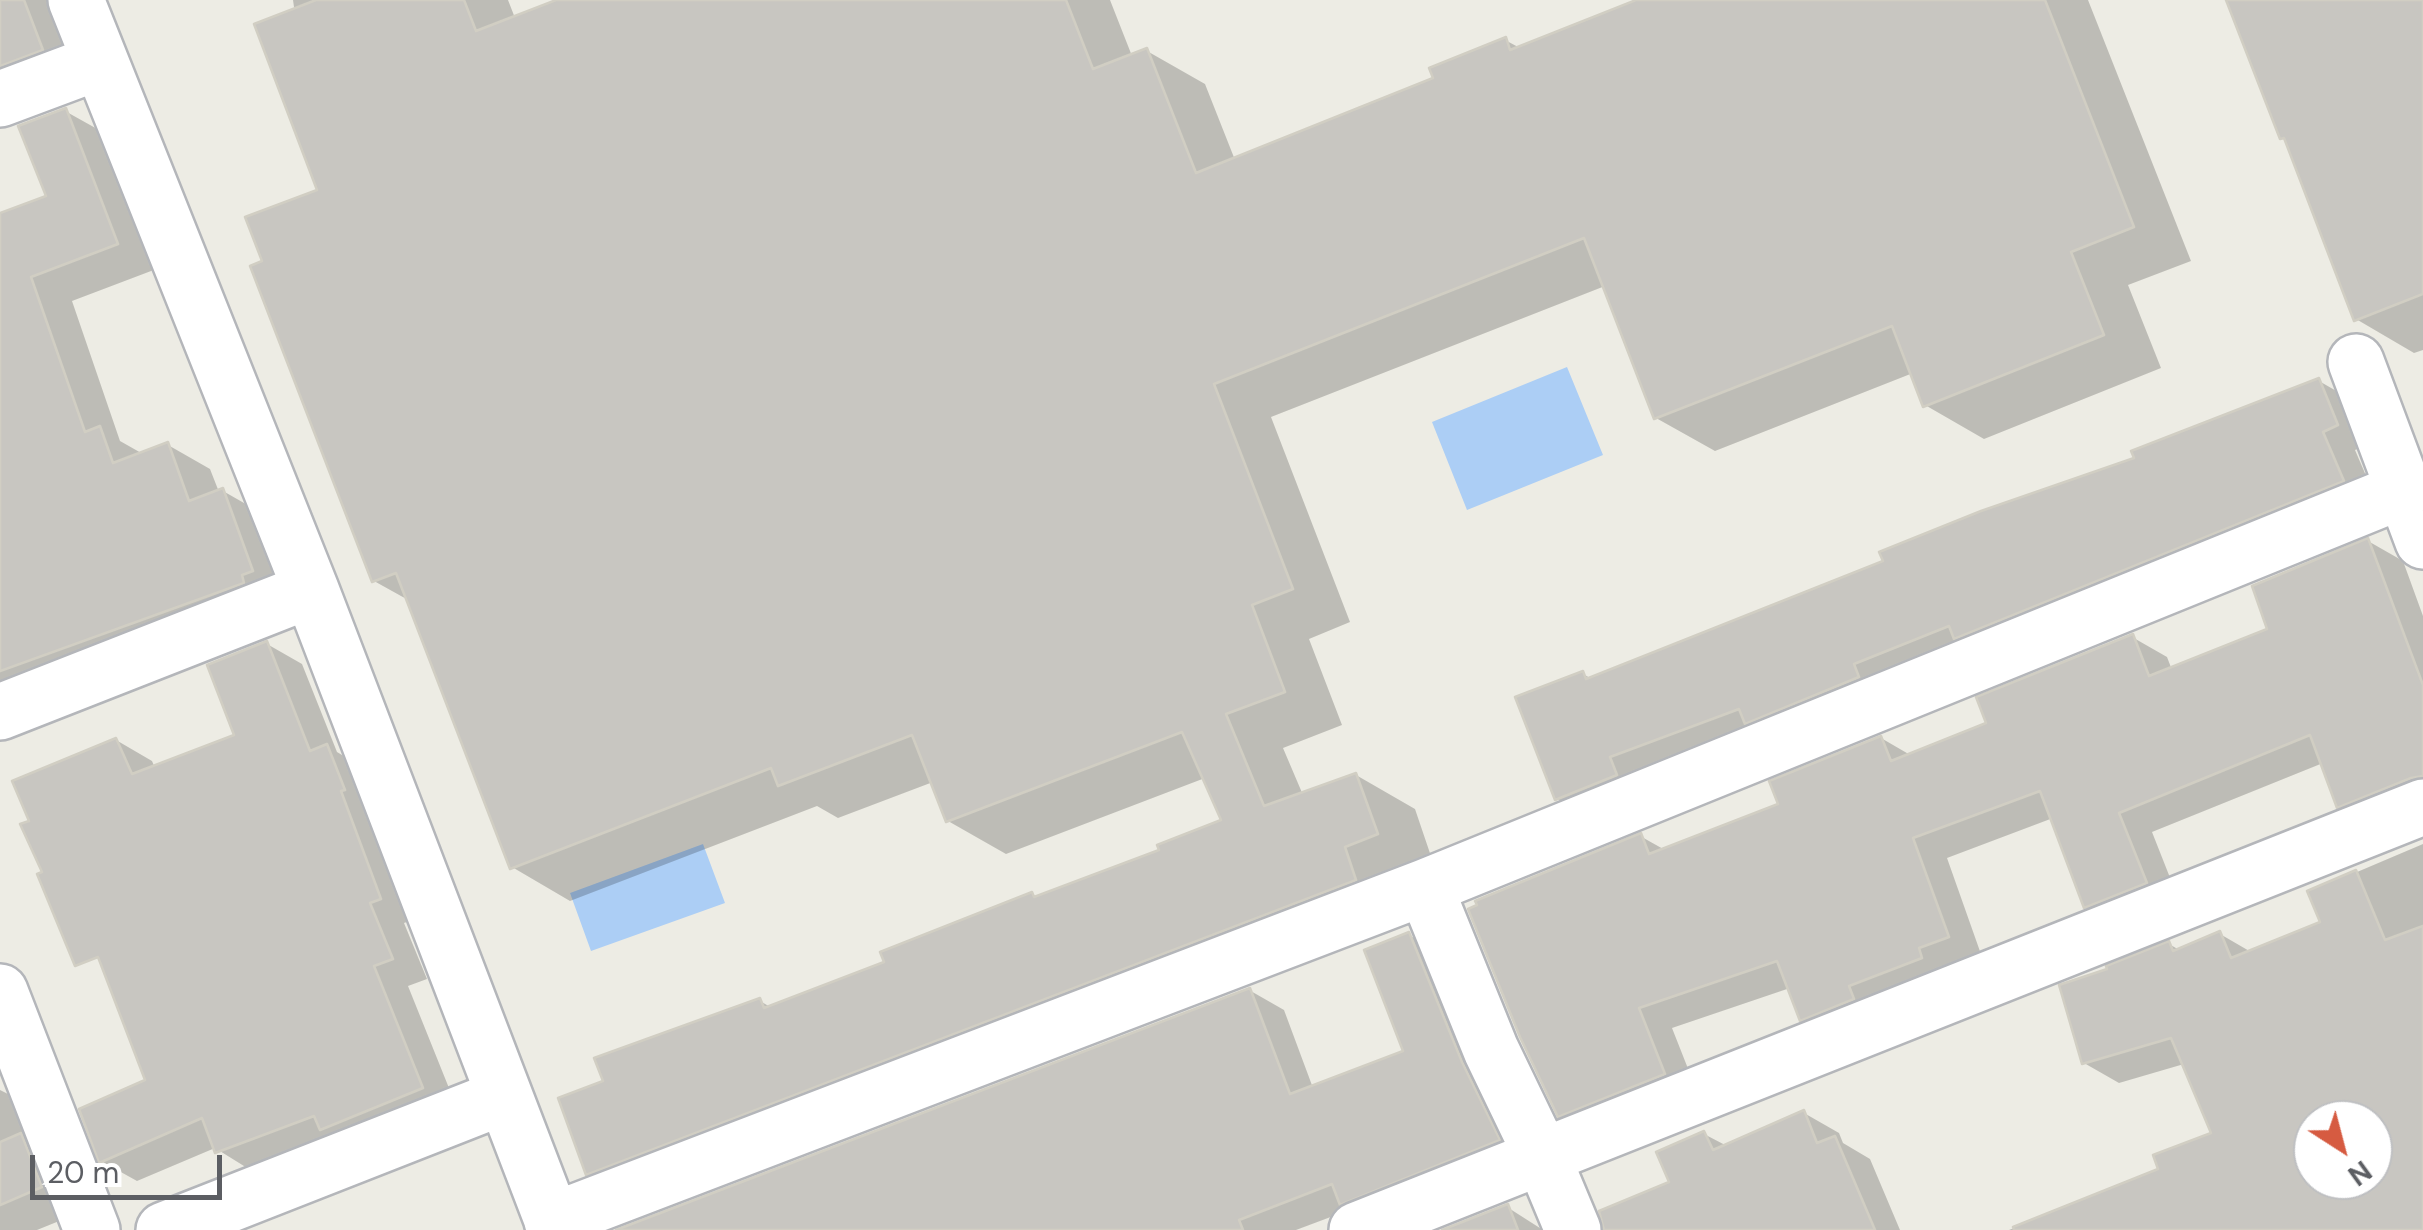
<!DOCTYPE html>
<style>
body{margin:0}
#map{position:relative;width:2423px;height:1230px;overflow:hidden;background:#edece4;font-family:"DM Sans",sans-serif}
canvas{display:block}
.north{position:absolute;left:2293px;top:1100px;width:100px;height:100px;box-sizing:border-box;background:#fff;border:2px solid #bebfc1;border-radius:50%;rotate:144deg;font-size:28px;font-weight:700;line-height:40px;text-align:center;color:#5c5e63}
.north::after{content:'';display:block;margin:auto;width:35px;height:45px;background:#d65b41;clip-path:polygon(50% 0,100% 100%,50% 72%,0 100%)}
.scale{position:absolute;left:30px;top:1155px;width:192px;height:45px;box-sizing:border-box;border:5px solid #5c5e63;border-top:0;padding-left:12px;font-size:30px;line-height:35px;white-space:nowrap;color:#5c5e63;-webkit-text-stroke:8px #fff;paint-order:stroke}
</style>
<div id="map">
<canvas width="2423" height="1230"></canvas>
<div class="north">N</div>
<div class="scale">20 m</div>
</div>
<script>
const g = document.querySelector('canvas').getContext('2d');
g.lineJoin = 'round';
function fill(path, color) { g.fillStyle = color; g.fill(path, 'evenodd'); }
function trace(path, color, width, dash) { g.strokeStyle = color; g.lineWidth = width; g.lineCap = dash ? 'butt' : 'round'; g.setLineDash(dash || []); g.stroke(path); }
fill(new Path2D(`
 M1567 367 1603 455 1467 510 1432 422Z
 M703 844 725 903 591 951 570 893Z`), '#accef5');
fill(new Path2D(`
 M0 0H63L89 66 0 88Z
 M293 0H508L515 18 563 0H1110L1132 56 1147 51 1205 84 1235 160 1436 80 1505 40 1520 48 1643 0H2088L2191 261 2128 285 2161 368 1984 439 1925 405 1913 373 1715 451 1656 418 1605 286 1271 417 1350 622 1309 639 1342 725 1283 748 1303 795 1356 775 1415 809 1435 868 646 1207 588 1173 606 1082 760 1001 772 1008 887 963 1032 895 1037 898 1162 851 1224 822 1205 778 1006 854 948 821 933 782 838 818 817 806 570 901 512 867 410 601 374 581 265 263 320 191Z
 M2230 0H2423V350L2414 353 2356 319Z
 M65 111 108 135 159 268 72 301 120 441 143 454 168 445 210 469 219 492 223 491 265 515 282 599 0 713V216L50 197Z
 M2319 381 2352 400 2370 444 2355 450 2376 499 1591 818 1557 799 1583 674 1592 679 2137 459Z
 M2368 541 2403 561 2423 616V806L2374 826 2339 806 2323 763 2152 832 2180 903 2121 926 2086 906 2053 818 1947 858 1982 957 1836 1039 1802 1019 1790 988 1672 1028 1698 1094 1595 1135 1560 1115 1640 836 1665 850 1781 805 1881 738 1912 756 1990 725 2132 637 2167 657 2172 670 2270 630Z
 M267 644 302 664 337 752 362 767 415 919 404 923 427 979 408 986 457 1108 252 1171 215 1148 137 1181 101 1161 148 1082 106 971 32 822 116 740 152 761 155 768 237 736Z
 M2423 844V1230H2009L2162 1171 2215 1135 2184 1064 2119 1083 2084 1063 2110 971 2169 944 2181 951 2220 934 2251 952 2323 923 2310 892ZM2313 1120H2373V1180H2313Z
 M1409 935 1444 955 1533 1160 1352 1209 1296 1230H623L1249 990 1284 1010 1313 1088 1406 1053Z
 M0 1090 8 1094 25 1137 49 1151 74 1215 37 1230H0Z
 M1804 1113 1839 1133 1843 1143 1870 1159 1900 1230H1605L1673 1184 1704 1134 1727 1146Z
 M1507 1207 1543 1230H1446Z`), '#0003');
const building = new Path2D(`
 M0 0H24L43 50 0 66Z
 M316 0H464L476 31 556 0H1066L1093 69 1147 48 1196 173 1433 78 1429 68 1506 37 1510 50 1636 0H2045L2134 227 2071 252 2104 335 1923 407 1892 326 1654 419 1584 238 1214 384 1293 589 1252 605 1285 692 1226 714 1264 806 1356 773 1378 834 1345 847 1356 880 586 1175 558 1098 603 1081 594 1058 760 998 764 1008 884 962 880 952 1032 892 1034 897 1159 850 1157 845 1221 820 1182 732 946 822 912 735 778 786 771 768 510 869 396 573 372 582 250 266 262 261 245 217 317 190 254 24Z
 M2226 0H2423V294L2354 321 2284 138 2280 139Z
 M66 108 118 244 31 277 85 432 100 426 113 463 168 442 189 501 223 488 253 571 242 575 244 583 0 671V213L46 196 18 126Z
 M2319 378 2338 425 2323 432 2344 481 1954 639 1949 626 1854 664 1859 677 1745 724 1739 709 1610 757 1617 775 1555 800 1515 697 1583 671 1586 679 1883 561 1879 552 1981 511 2134 458 2131 451Z
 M2368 538 2423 685V776L2411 778 2337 808 2310 735 2119 813 2147 883 2084 908 2040 791 1913 838 1949 937 1919 948 1922 958 1849 986 1854 999 1800 1021 1777 961 1639 1008 1665 1074 1558 1117 1520 1037 1468 909 1477 905 1475 901 1641 833 1649 854 1778 804 1769 781 1881 736 1891 761 1986 723 1976 697 2133 634 2149 676 2267 629 2252 586Z
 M267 641 310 751 327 744 345 790 341 791 381 899 370 903 393 959 374 966 423 1088 320 1130 314 1116 215 1153 202 1118 99 1163 79 1109 145 1080 98 957 75 966 37 874 42 872 20 824 29 821 12 781 116 738 132 774 234 735 207 665Z
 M2356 870 2385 940 2423 926V1230H2014L2013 1227 2158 1169 2153 1155 2211 1133 2171 1038 2082 1064 2059 985 2107 969 2106 966 2169 941 2173 951 2220 931 2231 958 2320 922 2307 891ZM2313 1120H2373V1180H2313Z
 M1409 932 1462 1062 1500 1140 1340 1205 1332 1184 1239 1220 1243 1230H616L1250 988 1290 1094 1403 1051 1364 950Z
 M1804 1110 1817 1143 1835 1136 1875 1230H1604L1599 1211 1669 1182 1656 1152 1704 1131 1713 1150Z
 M21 1133 42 1187 0 1205V1142Z
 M1508 1204 1518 1230H1442Z`);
fill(building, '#c8c6c1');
trace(building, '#d1cec3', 2.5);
const minor = new Path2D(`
 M76 0 311 590 556 1230
 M0 99 99 62
 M2356 362 2423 541
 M0 712 311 590
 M1425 887 1491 1050 1543 1158 1573 1230
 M0 992 92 1230
 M552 1221 1425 887 2404 490
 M164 1230 503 1097
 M1357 1230 2423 807`);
trace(minor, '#b4b6ba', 60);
trace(minor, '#fff', 55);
</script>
